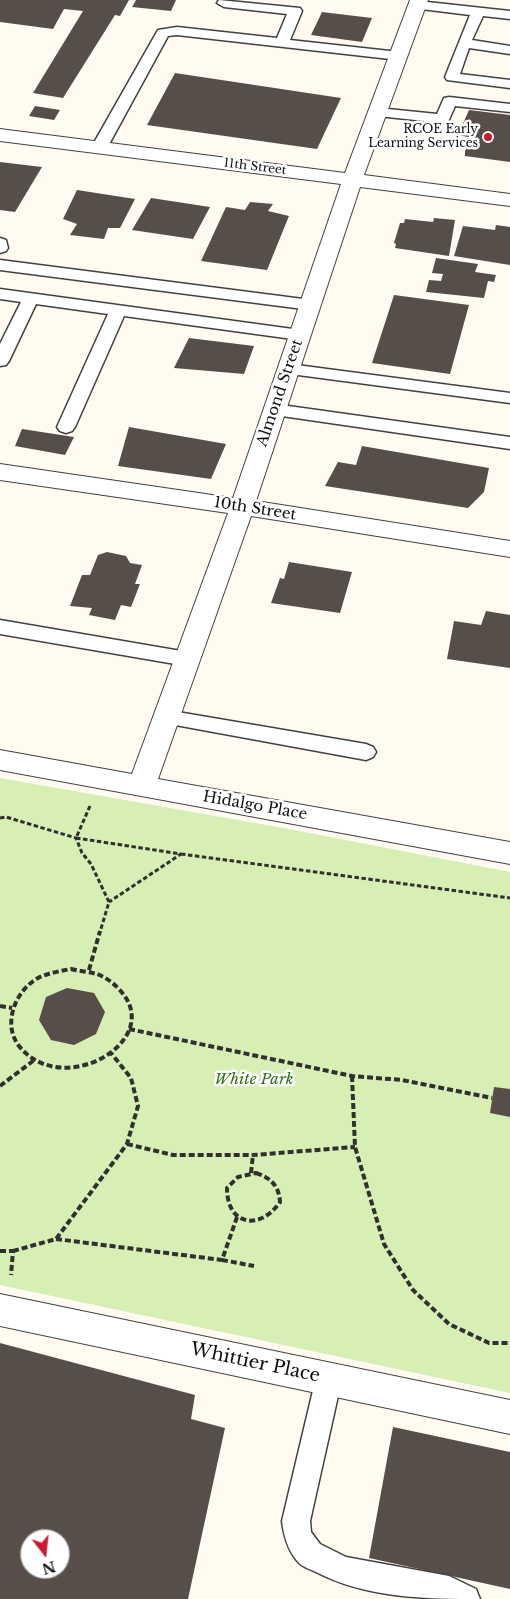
<!DOCTYPE html>
<style>
body{margin:0}
#map{position:relative;width:510px;height:1599px;overflow:hidden;background:#fffbf0;font-family:"Libre Baskerville",serif}
canvas{display:block}
.north{position:absolute;left:20px;top:1529px;width:50px;height:50px;box-sizing:border-box;background:#fff;border:1px solid #9f9f9f;border-radius:50%;rotate:164deg;font-size:14px;font-weight:700;line-height:20px;text-align:center;color:#0e0e0e}
.north::after{content:'';display:block;margin:auto;width:18px;height:22px;background:#cd1830;clip-path:polygon(50% 0,100% 100%,50% 72%,0 100%)}
</style>
<div id="map">
<canvas width="510" height="1599"></canvas>
<div class="north">N</div>
</div>
<script>
const g = document.querySelector('canvas').getContext('2d');
g.lineJoin = 'round';
function fill(path, color) { g.fillStyle = color; g.fill(path, 'evenodd'); }
function trace(path, color, width, dash) { g.strokeStyle = color; g.lineWidth = width; g.lineCap = dash ? 'butt' : 'round'; g.setLineDash(dash || []); g.stroke(path); }
function write(font, color, halo, rows, align = 'center') {
  g.font = font + ' "Libre Baskerville",serif'; g.lineWidth = 5; g.setLineDash([]); g.textBaseline = 'middle'; g.strokeStyle = halo; g.fillStyle = color; for (const [text, x, y, turn = 0] of rows) {
    g.save(); g.translate(x, y); g.rotate((+turn || 0) * Math.PI / 180); g.textAlign = isNaN(turn) ? turn : align; if (halo) g.strokeText(text, 0, 0); g.fillText(text, 0, 0); g.restore();
  }
}
fill(new Path2D(`
 M0 778 289 829 510 872V1393L0 1285Z`), '#d7eeb5');
fill(new Path2D(`
 M0 0H129L120 16 115 15 63 98 33 93 83 11 64 9 53 29 0 22Z
 M136 0H176L171 11 132 7Z
 M322 12 372 18 362 42 311 35Z
 M175 73 341 98 317 149 147 125Z
 M35 106 60 110 54 120 29 116Z
 M469 110 510 115V162L465 156V151L473 138 458 135Z
 M0 162 42 167 15 212 0 210Z
 M77 190 135 199 120 228H108L104 239 70 235 77 224 63 219Z
 M151 198 210 207 193 239 132 230Z
 M250 202 273 204 268 211 289 216 267 270 201 261 226 207 245 210Z
 M434 218 455 220 449 256 395 248 396 244 394 243 400 223H404L405 219 433 222Z
 M496 225 510 227V265L454 256 463 226 495 230Z
 M436 258 478 264 475 272 496 275 494 282 488 281 484 298 426 292 429 280 441 281 443 274 432 273Z
 M394 295 469 305 450 374 372 363Z
 M189 338 254 346 244 374 174 368Z
 M129 427 226 444 211 479 118 466Z
 M22 429 74 437 65 455 15 446Z
 M362 446 489 468 484 492 468 508 325 486 338 462 356 465Z
 M107 552 126 556 130 563 142 565 135 584H140L131 607 121 605 115 620 89 615 92 608 70 606 82 575H90L98 555Z
 M289 562 352 572 340 613 271 603 280 578 284 579Z
 M486 611 510 615V668L447 659 454 621 481 625Z
 M67 988 94 993 105 1012 96 1034 74 1045 51 1040 39 1020 46 997Z
 M494 1087 510 1089V1117L490 1113Z
 M0 1343 195 1395 191 1419 225 1428 188 1599H0ZM30 1539H60V1569H30Z
 M393 1427 510 1452V1589L369 1558Z`), '#584e49');
const lane = new Path2D(`
 M219 0 300 8 302 11 290 40 399 52 404 53 406 56 404 59 399 60 177 35 168 36 107 148 104 151H94L91 148 158 30 177 27 277 38 287 14 224 7 217 3Z
 M418 1 510 11V19L483 16 472 40 510 46V54L469 48 460 74 510 80V88L447 80 445 77 470 15 413 8 411 5Z
 M449 97 510 104V112L455 106 448 122 443 123 378 116 373 115 371 112 373 109 378 108 437 114 444 98Z
 M0 238 6 240 8 248 6 251 0 253Z
 M0 260 311 300 317 301 319 305 317 309 311 310 0 270Z
 M0 289 300 330 306 331 308 335 306 339 300 340 124 316 75 427 72 431 66 433 60 431 57 427 108 314 36 304 9 361 6 365 0 366V344L21 302 0 299Z
 M289 364 510 393V403L283 373 280 369 283 365Z
 M274 404 510 437V449L268 414 265 410 268 406Z
 M0 620 187 652 194 654 197 659 194 664 187 666 0 634Z
 M166 710 366 744 373 747 376 752 373 757 366 760 159 722 156 717 159 712Z
 M329 1365 338 1369 342 1378 310 1521 311 1532 320 1544 346 1557 449 1576 476 1589 480 1599C425 1599 366 1598 316 1572 310 1569 303 1567 299 1563 288 1551 284 1537 282 1521L316 1378 320 1369Z`);
const street = new Path2D(`
 M410 0H428L364 175 510 194V206L360 187 256 501 510 541V557L251 516 158 779 510 842V864L0 770V750L132 774 228 513 0 480V464L233 498 341 184 0 141V129L345 173Z
 M0 1294 510 1400V1434L0 1326Z`);
trace(lane, '#414141', 3);
trace(street, '#414141', 2);
trace(new Path2D(`
 M90 806 76 838 181 854 109 902
 M0 818 6 817 76 838 82 853 91 864 109 902 100 932
 M181 854 510 898`), '#303030', 3, [4.5, 2.5]);
trace(new Path2D(`
 M71 969C79 971 89 972 97 974 108 978 117 986 124 995 160 1044 61 1099 19 1046 2 1024 15 991 38 978 48 973 60 971 71 969Z
 M89 970 100 931
 M0 1006 12 1008
 M129 1029 352 1076 402 1080 492 1098
 M352 1076 355 1147 384 1244 413 1290 449 1324 489 1343H510
 M0 1086 33 1061
 M127 1144 173 1155H253L355 1147
 M251 1173 253 1155
 M256 1173C271 1178 279 1186 280 1202 260 1231 227 1226 227 1188L238 1177Z
 M56 1239 222 1260 237 1217
 M0 1251H13L11 1275
 M13 1251 56 1239 127 1144 138 1106 131 1078 111 1053
 M222 1260 254 1266`), '#303030', 4, [6, 3]);
fill(lane, '#fff');
fill(street, '#fff');
for (const [x, y, r, color] of [
 [488,137,5,"#cd1830"]
]) { const dot = new Path2D(); dot.arc(x, y, r, 0, 2 * Math.PI); g.fillStyle = color; g.fill(dot); trace(dot, '#fff', 2); }
write('12px', '#0e0e0e', '#fff', [
 ["RCOE Early",478,130],
 ["Learning Services",478,144]
], 'right');
write('12px', '#0e0e0e', '#fff', [
 ["11th Street",255,167,7]
]);
write('15px', '#0e0e0e', '#fff', [
 ["Almond Street",280,393,-71],
 ["10th Street",255,509,9],
 ["Hidalgo Place",255,806,10]
]);
write('italic 15px', '#306d18', '#fff', [
 ["White Park",254,1080]
]);
write('18px', '#0e0e0e', '#fff', [
 ["Whittier Place",255,1363,12]
]);
</script>
